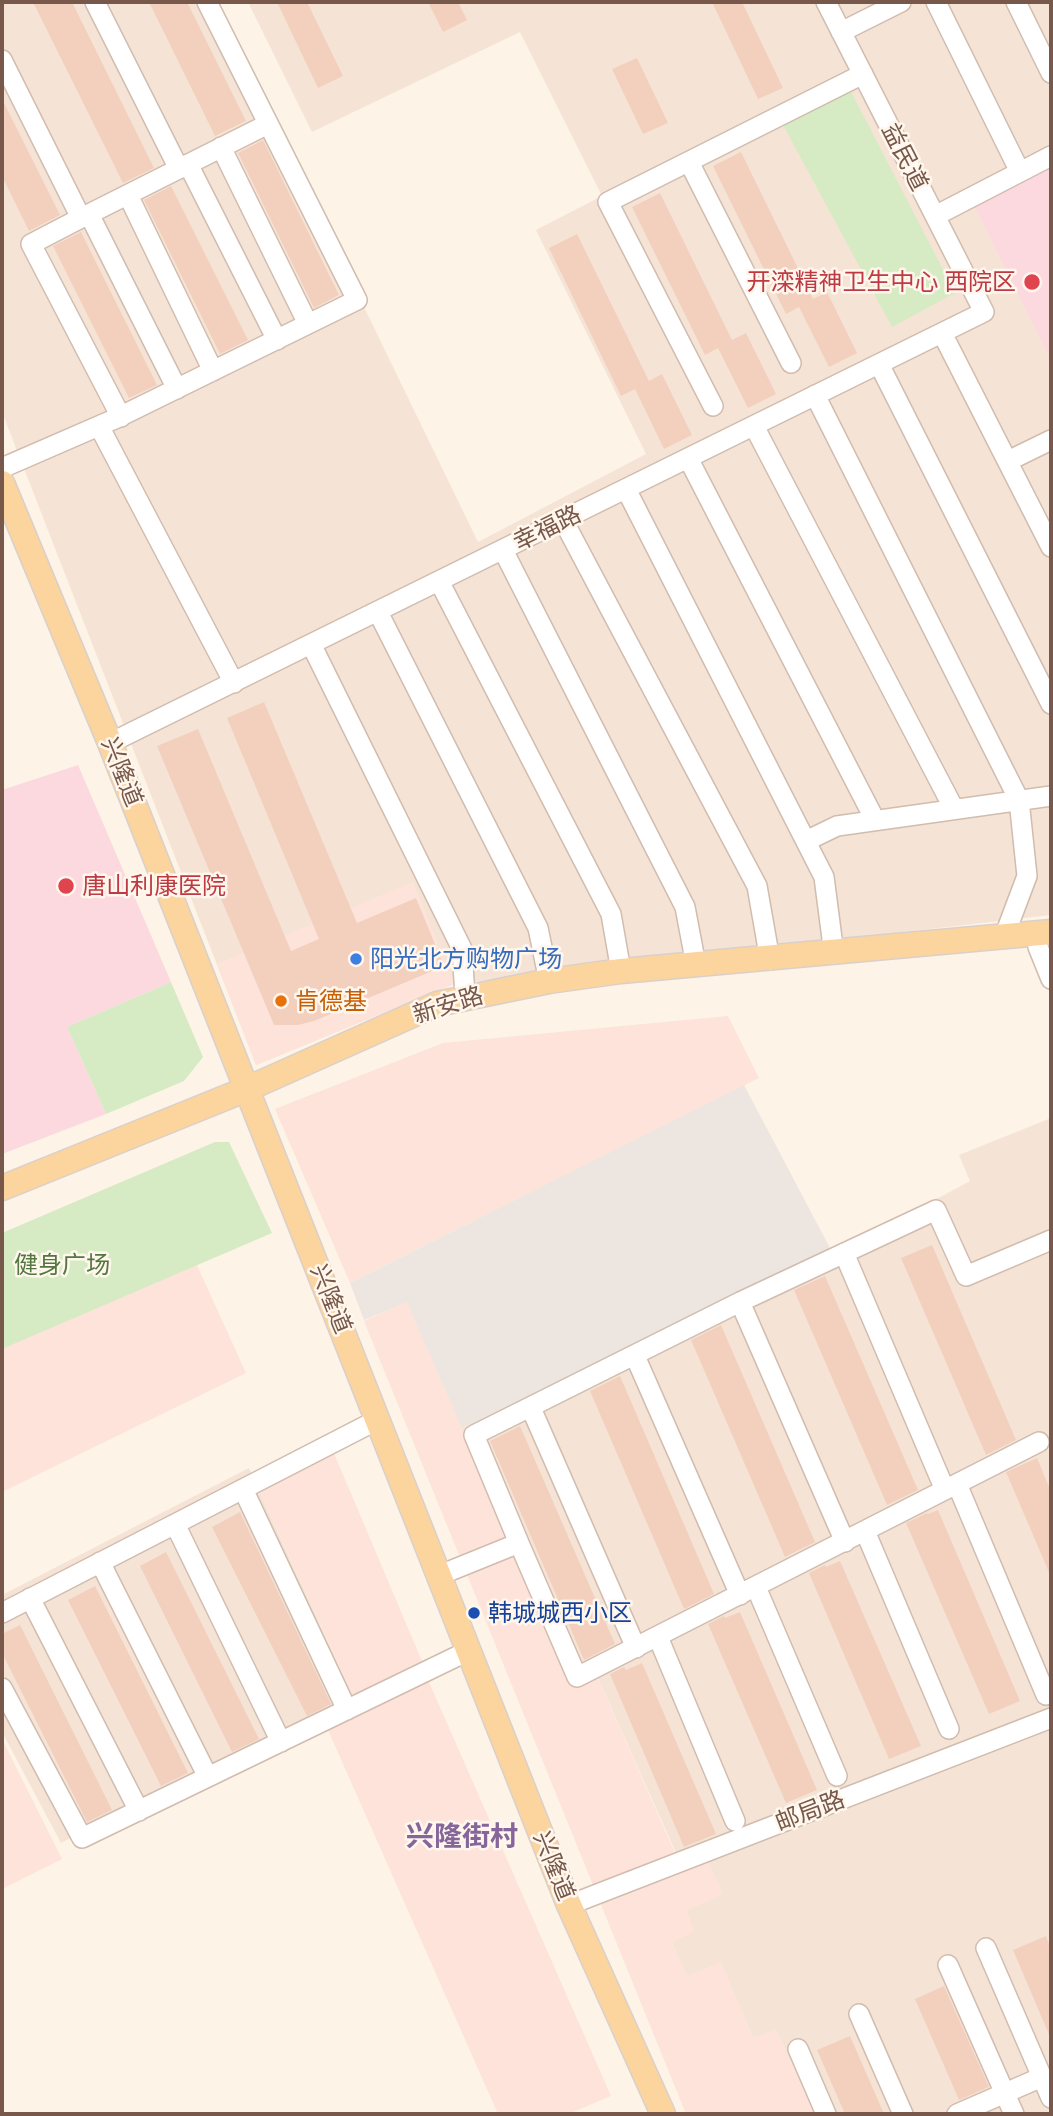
<!DOCTYPE html>
<meta charset="utf-8">
<style>
body{margin:0}
#map{position:relative;width:1053px;height:2116px;overflow:hidden;background:#fdf3e7;font-family:Ubuntu,sans-serif}
canvas{display:block}
.frame{position:absolute;inset:0;border:4px solid #77584a;pointer-events:none}
</style>
<div id="map">
<canvas width="1053" height="2116"></canvas>
<div class="frame"></div>
</div>
<script>
const g = document.querySelector('canvas').getContext('2d');
g.lineJoin = 'round';
function fill(path, color) { g.fillStyle = color; g.fill(path, 'evenodd'); }
function trace(path, color, width, dash) { g.strokeStyle = color; g.lineWidth = width; g.lineCap = dash ? 'butt' : 'round'; g.setLineDash(dash || []); g.stroke(path); }
function write(font, color, halo, rows, align = 'center') {
  g.font = font + ' Ubuntu,"Noto Sans SC",sans-serif'; g.lineWidth = 5; g.setLineDash([]); g.textBaseline = 'middle'; g.strokeStyle = halo; g.fillStyle = color; for (const [text, x, y, turn = 0] of rows) {
    g.save(); g.translate(x, y); g.rotate((+turn || 0) * Math.PI / 180); g.textAlign = isNaN(turn) ? turn : align; if (halo) g.strokeText(text, 0, 0); g.fillText(text, 0, 0); g.restore();
  }
}
fill(new Path2D(`
 M2 2H216L478 542 646 454 536 230 602 196 520 32 312 132 248 2H1051V915L454 984 256 1065 2 412Z
 M1051 1118V2114H814L776 2030 753 2038 721 1963 687 1977 672 1943 686 1910 722 1894 676 1853 594 1669 571 1676 462 1428 944 1195 970 1181 959 1155Z
 M249 1468 353 1697 61 1843 2 1732V1595Z`), '#f5e4d5');
fill(new Path2D(`
 M413 882 454 984 256 1065 217 964Z
 M728 1016 759 1078 350 1283 275 1109 443 1043Z
 M196 1263 246 1373 2 1492V1347Z
 M407 1301 571 1676 594 1669 675 1853 700 1843 723 1894 687 1910 694 1931 672 1943 687 1976 721 1962 753 2038 776 2029 814 2114H686L364 1321Z
 M333 1451 424 1666 353 1697 257 1485Z
 M428 1680 611 2096 568 2114H498L328 1730Z
 M2 1739 62 1859 2 1889Z`), '#fde3da');
fill(new Path2D(`
 M744 1085 831 1250 462 1428 407 1302 364 1320 350 1283Z`), '#ede6e0');
fill(new Path2D(`
 M1051 163V360L973 203Z
 M78 765 171 982 67 1027 106 1114 2 1154V790Z`), '#fbd9df');
fill(new Path2D(`
 M843 76 955 293 892 327 775 110Z
 M171 982 203 1057 184 1081 106 1114 67 1027Z
 M215 1142H229L272 1233 2 1349V1233Z`), '#d6ebc4');
fill(new Path2D(`
 M33 2H72L154 168 123 183Z
 M149 2H187L246 121 215 136Z
 M277 2H307L343 76 318 88Z
 M428 2H458L467 20 443 32Z
 M712 2H742L783 88 758 99Z
 M637 58 668 123 643 134 612 69Z
 M2 99 60 215 29 231 2 176Z
 M263 140 339 295 314 308 238 153Z
 M741 152 813 299 827 292 857 353 829 367 799 307 786 314 713 166Z
 M171 186 248 340 220 354 144 200Z
 M660 193 732 340 746 333 776 394 748 408 718 348 705 355 632 207Z
 M81 232 157 385 129 398 53 246Z
 M577 234 649 381 662 374 692 435 664 449 635 389 621 396 549 248Z
 M264 702 357 923 416 898 444 966 314 1021 298 1025H274L157 746 198 729 291 951 319 939 227 718Z
 M932 1245 1016 1440 986 1455 901 1258Z
 M825 1276 918 1490 887 1505 794 1290Z
 M721 1325 815 1542 785 1557 691 1340Z
 M620 1376 714 1594 684 1609 590 1391Z
 M520 1426 615 1644 584 1660 490 1441Z
 M1037 1458 1051 1492V1577L1006 1472Z
 M938 1510 1020 1701 989 1714 906 1523 927 1513 928 1514Z
 M240 1512 331 1704 307 1716 212 1527Z
 M166 1552 259 1739 232 1752 140 1566Z
 M840 1561 921 1746 889 1759 809 1573 825 1565 826 1567Z
 M95 1586 188 1773 161 1786 68 1600Z
 M740 1612 817 1790 786 1803 708 1624 724 1616 725 1618Z
 M20 1625 112 1810 87 1822 2 1653V1634Z
 M642 1663 716 1834 684 1847 610 1674 624 1667 626 1670Z
 M1046 1936 1051 1949V2039L1013 1950Z
 M944 1986 989 2087 959 2100 915 1999Z
 M850 2036 884 2114H845L817 2050Z`), '#f3d0be');
const minor = new Path2D(`
 M95 2 179 169
 M936 2 1020 172
 M1016 2 1051 73
 M841 32 901 2
 M2 60 81 218 89 214
 M221 147 308 324
 M689 162 791 363
 M188 164 277 340
 M128 195 213 371
 M935 216 1051 156
 M81 218 31 244 121 417
 M942 333 1051 547
 M879 364 1051 704
 M177 389 89 214 268 124
 M815 395 1019 800 1027 876 1004 937
 M713 406 608 202 863 74
 M99 426 234 683
 M754 426 954 809
 M688 458 875 820
 M1008 461 1051 440
 M2 468 117 418 357 300 207 2
 M626 489 824 877 834 954
 M563 520 757 886 770 960
 M503 550 685 907 696 965
 M439 581 611 914 621 971
 M378 612 538 928 549 981
 M311 644 462 949 465 996
 M110 743 984 312 826 2
 M806 841 837 826 1051 796
 M1038 947 1051 979
 M844 1253 945 1490
 M740 1302 845 1542
 M635 1356 740 1595
 M531 1408 636 1648
 M957 1484 1046 1695
 M243 1489 347 1710
 M175 1524 281 1742
 M865 1531 949 1729
 M519 1543 474 1435 740 1302 936 1210 966 1276 1051 1240
 M100 1562 208 1777
 M440 1575 519 1543 577 1677 1039 1442
 M756 1587 837 1776
 M30 1598 139 1811
 M2 1613 379 1419
 M658 1637 735 1821
 M2 1688 82 1838 470 1650
 M569 1905 1051 1718
 M986 1948 1051 2098
 M948 1965 1014 2114
 M859 2014 903 2114
 M798 2049 826 2114
 M957 2114 1042 2077`);
const major = new Path2D(`
 M2 483 110 743 569 1905 663 2114
 M2 1188 247 1089 437 1004 549 981 621 971 1051 932`);
trace(minor, '#d1bcae', 22);
trace(major, '#d9d0cc', 27);
trace(minor, '#fff', 19);
trace(major, '#fcd49e', 24);
for (const [x, y, r, color] of [
 [1032,282,9,"#e0444e"],
 [66,886,9,"#e0444e"],
 [356,959,7,"#3f7fe0"],
 [281,1001,7,"#e8710a"],
 [474,1613,7,"#1a4fb4"]
]) { const dot = new Path2D(); dot.arc(x, y, r, 0, 2 * Math.PI); g.fillStyle = color; g.fill(dot); trace(dot, '#fff7ed', 2.5); }
write('24px', '#77584a', '#fff7ed', [
 ["益民道",905,157,63],
 ["幸福路",547,528,-26],
 ["兴隆道",122,772,68],
 ["新安路",448,1005,-17],
 ["兴隆道",331,1299,68],
 ["邮局路",810,1811,-21],
 ["兴隆道",554,1866,68]
]);
write('24px', '#be3a42', '#fff7ed', [
 ["开滦精神卫生中心 西院区",1016,282],
 ["唐山利康医院",82,886,"left"]
], 'right');
write('24px', '#366cbe', '#fff7ed', [
 ["阳光北方购物广场",370,959]
], 'left');
write('24px', '#c56008', '#fff7ed', [
 ["肯德基",295,1001]
], 'left');
write('24px', '#52773f', '#fff7ed', [
 ["健身广场",62,1265]
]);
write('24px', '#164399', '#fff7ed', [
 ["韩城城西小区",488,1613]
], 'left');
write('bold 28px', '#86669a', '#fff7ed', [
 ["兴隆街村",462,1837]
]);
</script>
